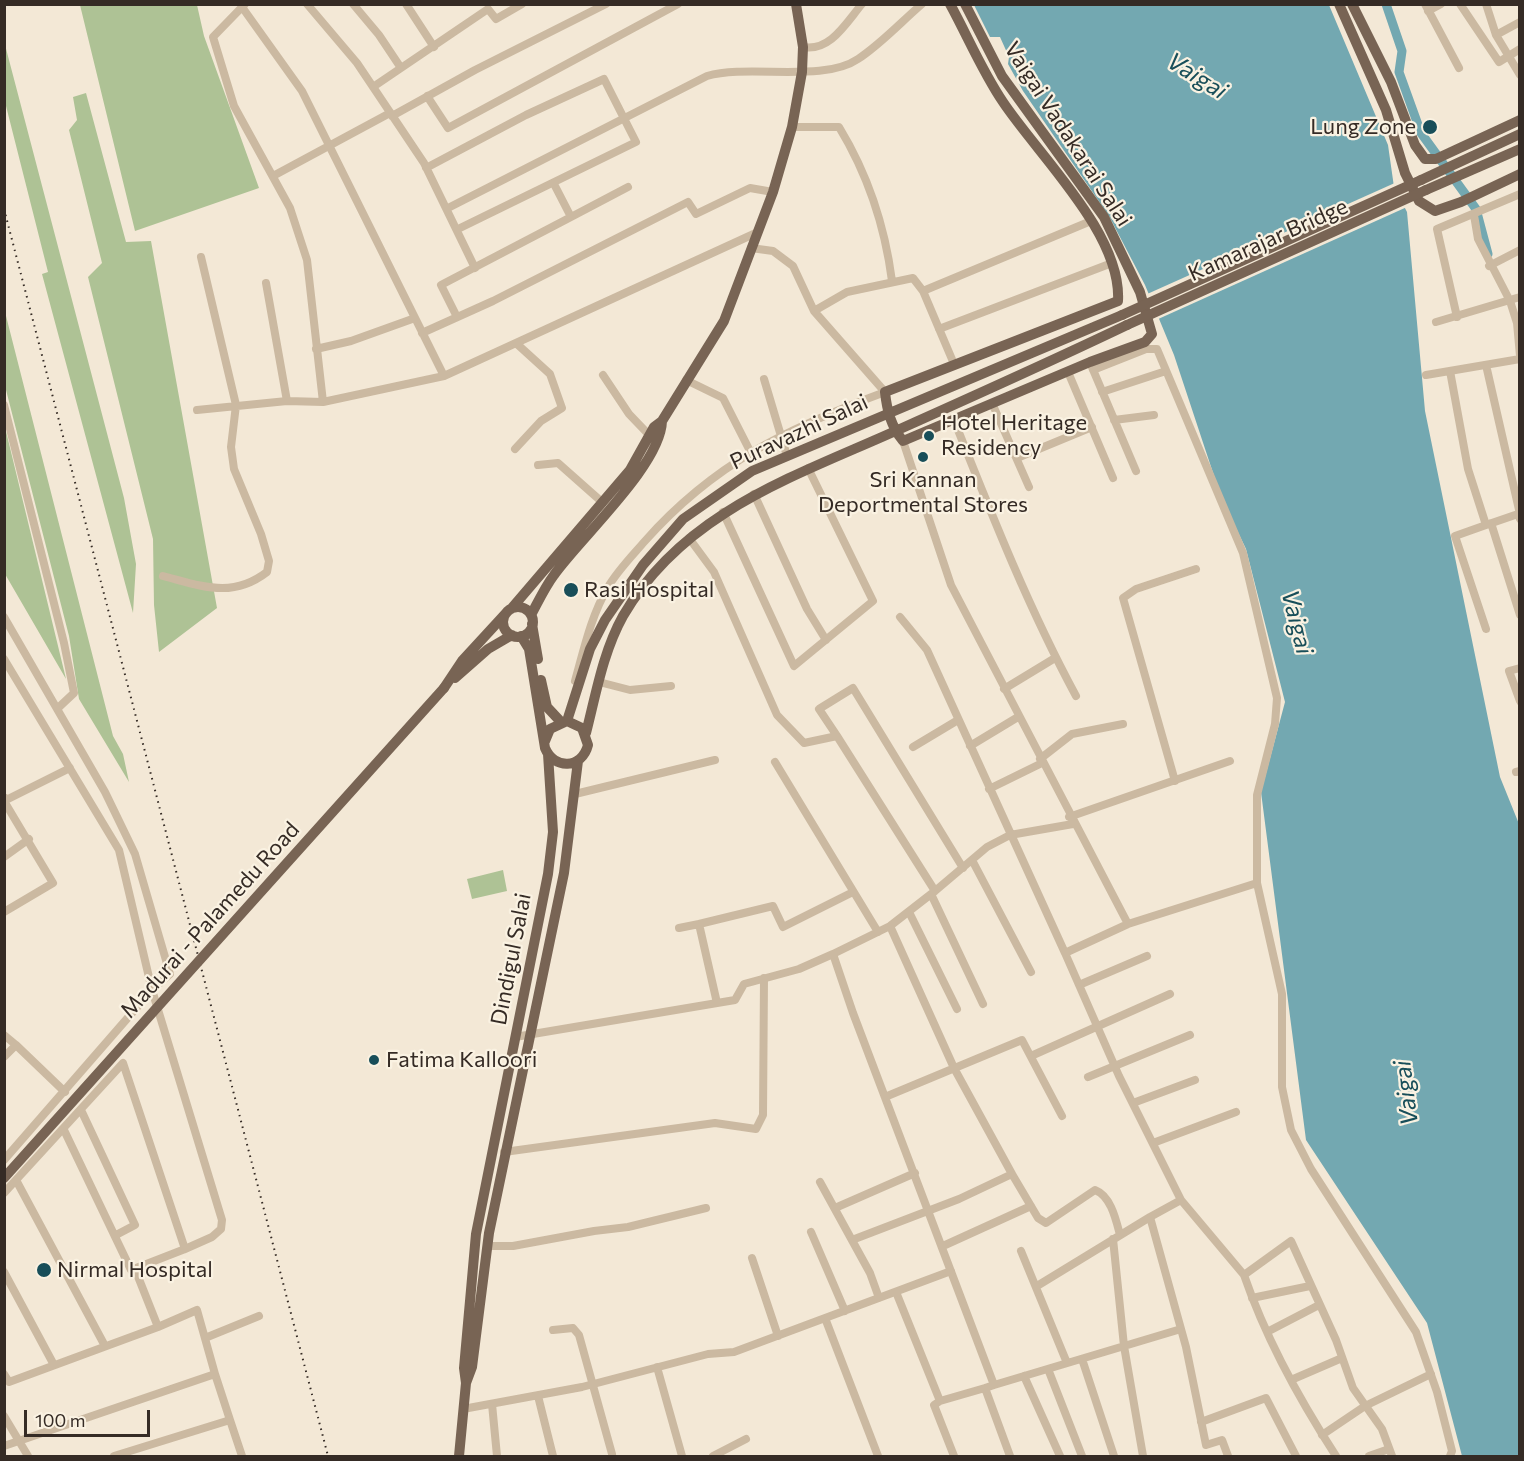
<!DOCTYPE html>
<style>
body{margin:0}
#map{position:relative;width:1524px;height:1461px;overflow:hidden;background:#f3e8d6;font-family:Commissioner,sans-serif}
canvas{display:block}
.frame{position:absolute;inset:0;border:6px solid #352b25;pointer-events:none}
.scale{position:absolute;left:24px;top:1410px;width:126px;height:27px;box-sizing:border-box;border:3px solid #352b25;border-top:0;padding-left:8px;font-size:18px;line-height:21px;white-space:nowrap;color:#352b25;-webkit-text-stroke:4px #faf2e2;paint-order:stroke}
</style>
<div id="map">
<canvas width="1524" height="1461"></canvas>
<div class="frame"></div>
<div class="scale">100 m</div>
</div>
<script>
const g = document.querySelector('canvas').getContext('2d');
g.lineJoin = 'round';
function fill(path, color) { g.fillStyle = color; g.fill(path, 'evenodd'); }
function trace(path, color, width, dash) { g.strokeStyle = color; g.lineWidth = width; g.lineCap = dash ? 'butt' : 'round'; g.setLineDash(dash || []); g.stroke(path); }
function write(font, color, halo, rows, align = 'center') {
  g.font = font + ' Commissioner,sans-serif'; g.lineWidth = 4.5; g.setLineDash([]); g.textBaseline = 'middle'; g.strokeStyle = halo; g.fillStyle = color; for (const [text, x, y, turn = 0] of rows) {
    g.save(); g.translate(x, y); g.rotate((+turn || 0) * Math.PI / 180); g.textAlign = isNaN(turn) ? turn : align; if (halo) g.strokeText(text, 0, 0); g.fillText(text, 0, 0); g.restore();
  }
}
fill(new Path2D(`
 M80 5H197L204 36 259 188 135 231Z
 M4 41 124 498 136 564 133 613 42 274 48 272 5 102Z
 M86 93 126 242 151 241 217 608 159 652 154 605 153 539 88 277 102 263 69 130 77 120 73 97Z
 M4 308 113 736 123 754 129 782 79 699 69 636 5 386Z
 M4 423 66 679 5 574Z
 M503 870 507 891 472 899 467 879Z`), '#aec295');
fill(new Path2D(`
 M974 5H1329L1388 145 1394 187 1407 212 1425 411 1500 777 1519 824V1456H1462L1427 1323 1306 1140 1261 792 1285 702 1246 549 1221 497 1174 355 1145 285 1109 216 1023 91 1008 64 1009 57 1000 37H990Z`), '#73a8b1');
fill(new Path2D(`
 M1397 182 1407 207 1156 320 1145 295Z`), '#f3e8d6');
trace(new Path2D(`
 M1386 4 1402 51 1399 72 1421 133 1476 209 1488 254`), '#73a8b1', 9);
trace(new Path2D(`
 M245 4 213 37 234 106 290 208 307 260 323 402
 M307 4 357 63 424 163 475 268
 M353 4 379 35 401 68
 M406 4 434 47
 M1425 4 1459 68
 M1460 4 1499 62 1520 49
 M1486 4 1496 35 1520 75
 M242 7 302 91 444 376
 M1428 11 1441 4
 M1496 35 1520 22
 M803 47C830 52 846 23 862 4
 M373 87 488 9 496 19 522 4
 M427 96 448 128 678 4
 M392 116 475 70 606 4
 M792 127H839C867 173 885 227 892 281
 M426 168 526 115 604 79 636 142 458 229
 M273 176 390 113
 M448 208 707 76C749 64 823 83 858 59 881 44 901 22 922 4
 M1474 215 1478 239 1510 301 1517 323 1520 356
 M571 217 628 187
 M1489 266 1520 250
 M266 283 287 401
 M923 291 1091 221
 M814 311 847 292 913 278 923 291 954 364
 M457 317 441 285 571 217 554 184
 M1457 317 1437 229 1520 194
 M1436 322 1520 297
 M939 329 1112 263
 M422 333 493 301 688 202 696 214 750 188 773 192
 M316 349 351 341 415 318
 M1091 365 1136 471
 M1486 365 1520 514
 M1093 370 1146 349H1157L1243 553 1277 698 1275 724 1257 795V883
 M1450 371 1468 469 1486 525 1518 514 1520 519
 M1068 372 1113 478
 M603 375 629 414 652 438
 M1426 375 1520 359
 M764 379 787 456
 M686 380 723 398 750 451
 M1102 392 1166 371
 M992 403 1029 487
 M4 405 64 643 74 693 58 708
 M197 410 287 401 323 402 444 376 758 232
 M954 420C991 513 1028 607 1076 696
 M1114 420 1154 415
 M903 441 951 585 1128 924 1065 953 1119 1076 1181 1200 1244 1275 1291 1241 1336 1340 1353 1388 1382 1429 1392 1456
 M515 449 541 421 562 408 550 374 517 344
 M1017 458 1092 427
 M538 465 558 463 602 502
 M754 494 807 609 826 640
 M723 512 794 666 873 601 808 468
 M1491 523 1520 615
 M1486 525 1455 536 1486 629
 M689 538 714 572 777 715 804 743 837 736 935 891 890 926 833 954 853 1013 994 1385 985 1388 1010 1456
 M163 576C202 586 232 599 267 572L269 561 261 534 234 469 231 447 236 405 201 257
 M4 617 105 792 135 854 170 974 152 990 4 1160
 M900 617 927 650 1065 953
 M4 659 119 850 152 990 222 1220 221 1229 212 1237 185 1249
 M1520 668 1509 671 1520 701
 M575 681C584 649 591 616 608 587 618 570 632 556 645 541 714 463 788 428 885 392L814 311 793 266 773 251 751 248
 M599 682 630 690 671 686
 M1004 689 1055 658
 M837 736 819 709 853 688 963 868
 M970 746 1018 717
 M913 747 958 720
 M1040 759 1072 734 1123 724
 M775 762 878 932
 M1516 772 1520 771
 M1175 781 1123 598 1136 589 1196 569
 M989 789 1042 763
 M575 794 715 760
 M5 798 6 800 70 768
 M4 801 53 883 4 912
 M1069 817 1230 761
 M4 857 29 839
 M972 860 1031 972
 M935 891 987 847 1010 835 1073 824
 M931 894 983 1004
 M909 912 957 1009
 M699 924 773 906 783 927 853 892
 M1128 924 1257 883 1282 994V1087L1291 1130 1311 1169 1416 1332 1437 1392 1452 1451 1450 1456
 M890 926 954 1068 1012 1174
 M679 928 699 924 717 1003
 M1079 985 1147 956
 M4 1035 16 1045
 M515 1037 735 1000 744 984 799 969 833 954
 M1031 1056 1170 994
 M4 1057 16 1045 65 1092
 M1088 1077 1190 1035
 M885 1097 1022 1040 1062 1116
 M1133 1103 1195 1080
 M81 1110 135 1225 116 1235
 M1153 1143 1236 1112
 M504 1152 715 1123 756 1129 763 1115 764 978
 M16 1180 105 1346
 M820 1182 870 1273 879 1298
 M4 1193 123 1063 185 1249 131 1270 64 1130
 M1181 1200 1150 1217 1186 1347 1206 1445 1222 1440 1228 1456
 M835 1208 915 1173
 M811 1232 845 1311
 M1113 1239 1124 1346 1143 1456
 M852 1240 959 1199 1012 1174 1038 1218 1046 1223 1095 1190C1111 1196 1116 1220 1120 1235
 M488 1246H513L594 1231 628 1227 706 1208
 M943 1246 1031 1206
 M1021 1251 1067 1363
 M752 1258 778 1336
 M4 1272 54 1365
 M1244 1275C1266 1339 1299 1399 1336 1456
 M1037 1286 1150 1217
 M896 1292 940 1401 985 1388
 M1252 1298 1310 1286
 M825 1318 878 1456
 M158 1327 197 1310 215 1374
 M553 1330 573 1328 579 1335 612 1454
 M1267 1332 1319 1305
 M205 1338 259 1316
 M1082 1359 1114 1456
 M657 1367 682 1456
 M1048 1369 1082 1456
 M4 1374 9 1382 158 1327 135 1269
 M1024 1376 1060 1456
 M1291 1380 1342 1358
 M994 1385 1181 1329
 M538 1396 553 1456
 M940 1401 934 1405 954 1456
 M492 1404 497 1456
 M463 1409 582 1387 708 1354 734 1352 951 1271
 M4 1416 28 1456
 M1201 1422 1266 1398 1296 1456
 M1322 1435 1365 1406 1431 1374
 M4 1446 215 1374 230 1420
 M114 1456 230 1420 242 1456
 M713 1456 746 1439
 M1369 1456 1389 1449`), '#cbb9a1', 8);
trace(new Path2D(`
 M950 4C968 37 982 71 1003 102 1039 156 1122 234 1118 301L885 392C887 411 891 426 903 441L1090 362 1145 342 1152 334 1140 292 1104 217 1002 76 965 4
 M1339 4 1386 110 1405 173 1419 201 1435 211 1461 202 1520 174
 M1352 4 1391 82 1415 145 1425 159H1436L1520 120
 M1421 180 1520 134
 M1426 190 1520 149
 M503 622a15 15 0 1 1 30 0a15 15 0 1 1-30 0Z
 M511 609 630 470 654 427 662 421 724 321 773 192 792 127 802 72 803 47 796 4
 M531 615C538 602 545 587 554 575 581 537 661 465 662 421
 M532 624 538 659
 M521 636 529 649 545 748C554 770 582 769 588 745L582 728 567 721 550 729 545 741
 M455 678 488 649 512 635
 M541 680 547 707 561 722
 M444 688 462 661 508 611
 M567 721 590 649 605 620 643 565 683 519 752 471 1122 315
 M586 733C596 694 603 652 623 616 684 511 796 476 900 429 976 395 1052 361 1127 325
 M466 1383 464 1368 476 1234 548 874 553 832 548 754
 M459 1456 466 1383 472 1367 489 1233 564 873 578 761`), '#786454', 10);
trace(new Path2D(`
 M4 209 328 1456`), '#352b25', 2, [1.5, 4.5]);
trace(new Path2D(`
 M1122 315 1421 180
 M1127 325 1426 190
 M4 1178 444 688`), '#786454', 10);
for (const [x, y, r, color] of [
 [1430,127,8,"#184e59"],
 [929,436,6,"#184e59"],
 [923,457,6,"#184e59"],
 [571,590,8,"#184e59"],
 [374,1060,6,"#184e59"],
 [44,1270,8,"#184e59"]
]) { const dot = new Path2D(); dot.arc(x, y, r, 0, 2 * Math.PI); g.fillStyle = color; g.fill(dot); trace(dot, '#faf2e2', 2); }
write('22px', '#352b25', '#faf2e2', [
 ["Lung Zone",1416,127,"right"],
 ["Hotel Heritage",941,423],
 ["Residency",941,448],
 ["Sri Kannan",923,480,"center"],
 ["Deportmental Stores",923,505,"center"],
 ["Rasi Hospital",584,590],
 ["Fatima Kalloori",386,1060],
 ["Nirmal Hospital",57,1270]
], 'left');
write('22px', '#352b25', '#faf2e2', [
 ["Vaigai Vadakarai Salai",1068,134,57],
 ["Kamarajar Bridge",1268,240,-24],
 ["Puravazhi Salai",799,432,-25],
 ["Madurai - Palamedu Road",210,920,-48],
 ["Dindigul Salai",511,959,-79]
]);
write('italic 24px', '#184e59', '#faf2e2', [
 ["Vaigai",1197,76,32],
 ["Vaigai",1297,622,76],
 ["Vaigai",1406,1093,-97]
]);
</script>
